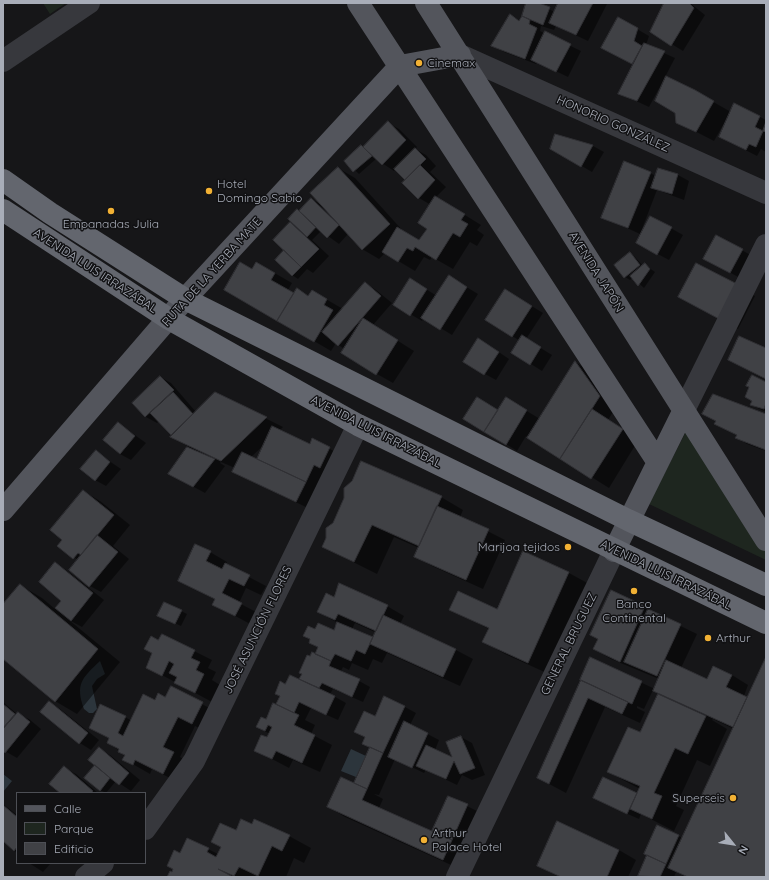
<!DOCTYPE html>
<meta charset="utf-8">
<style>
body{margin:0}
#map{position:relative;width:769px;height:880px;overflow:hidden;background:#161618;font-family:Quicksand,sans-serif}
canvas{display:block}
.frame{position:absolute;inset:0;border:4px solid #a8adb8;pointer-events:none}
.legend{position:absolute;left:16px;top:792px;width:130px;height:72px;box-sizing:border-box;background:#111113;border:1px solid #4d4f55;margin:0;padding:5px 7px;list-style:none;font-size:12px;color:#a8adb8}
.legend li{display:flex;align-items:center;gap:8px;height:20px}
.legend b{width:20px;border:1px solid #4d4f55}
.north{position:absolute;left:713px;top:824px;width:40px;height:40px;-webkit-text-stroke:3px #111113;paint-order:stroke;rotate:120deg;font-size:11px;font-weight:700;line-height:16px;text-align:center;color:#a8adb8}
.north::after{content:'';display:block;margin:auto;width:14px;height:18px;background:#a8adb8;clip-path:polygon(50% 0,100% 100%,50% 72%,0 100%)}
</style>
<div id="map">
<canvas width="769" height="880"></canvas>
<div class="frame"></div>
<ul class="legend">
<li><b style="height:5px;background:#53555c"></b>Calle</li>
<li><b style="height:11px;background:#1e261f"></b>Parque</li>
<li><b style="height:11px;background:#404145"></b>Edificio</li>
</ul>
<div class="north">N</div>
</div>
<script>
const g = document.querySelector('canvas').getContext('2d');
g.lineJoin = 'round';
function fill(path, color) { g.fillStyle = color; g.fill(path, 'evenodd'); }
function trace(path, color, width, dash) { g.strokeStyle = color; g.lineWidth = width; g.lineCap = dash ? 'butt' : 'round'; g.setLineDash(dash || []); g.stroke(path); }
function write(font, color, halo, rows, align = 'center') {
  g.font = font + ' Quicksand,sans-serif'; g.lineWidth = 3; g.setLineDash([]); g.textBaseline = 'middle'; g.strokeStyle = halo; g.fillStyle = color; for (const [text, x, y, turn = 0] of rows) {
    g.save(); g.translate(x, y); g.rotate((+turn || 0) * Math.PI / 180); g.textAlign = isNaN(turn) ? turn : align; if (halo) g.strokeText(text, 0, 0); g.fillText(text, 0, 0); g.restore();
  }
}
fill(new Path2D(`
 M43 3H66L50 14Z
 M692 420 766 529V560L649 504Z`), '#1e261f');
fill(new Path2D(`
 M100 661 105 674 97 679 92 686 97 709 93 713H89L84 709C75 684 82 678 100 661Z
 M351 749 366 756 356 777 341 771Z
 M3 774 12 781 3 792Z`), '#2c353c');
fill(new Path2D(`
 M527 3H536L555 12 559 3 607 4 588 41 556 26 554 30 541 26 540 31 581 51 568 77 537 62 536 64 504 52 493 46 511 15 520 21Z
 M666 3H690L705 15 683 51 652 32Z
 M618 18 649 36 646 45 675 58 665 77 694 91 731 112 735 104 766 120V152L761 149 757 156 720 137 728 119 727 118 714 141 677 122 676 112 663 81 649 107 619 93 634 65 613 54Z
 M388 123 399 129 417 147 415 149 426 155 436 166 430 172 446 187 436 197 481 225 477 230 484 235 477 246 470 242 453 269 432 257 430 260 424 257 415 271 385 253 379 259 362 249 348 234 339 244 321 231 312 240 329 256 313 273 307 269 298 279 292 275 285 250 291 224 298 228 299 212 311 199 322 205 338 168 355 178 404 232 420 241 428 228 431 205 419 198 407 180 395 169 394 171 376 159 359 174 345 161 361 146 364 147ZM319 223 320 224 308 236 307 235Z
 M556 135 593 146 604 152 592 172 551 148Z
 M658 169 678 175 689 181 684 200 657 190 640 234 603 217 650 173 656 176Z
 M651 217 683 235 669 260 637 243Z
 M717 236 754 257 742 279 716 265Z
 M630 254 635 257 643 266 645 265 655 272 644 288 633 278 630 280 625 277Z
 M257 263 292 283 288 290 294 294 309 297 312 291 343 309 365 283 376 290 392 303 373 325 414 351 393 383 377 374 336 343 331 351 225 289 253 270Z
 M460 283 478 294 452 335 424 318 422 321 395 305 421 286 437 296Z
 M738 286 755 296 738 329 696 306Z
 M517 297 543 313 526 339 552 355 542 371 512 352 520 341 487 320Z
 M490 346 509 359 496 380 485 374Z
 M766 349V380L729 360Z
 M575 362 592 372 616 407 608 420 639 439 609 488 526 436 517 451 465 418 517 405 540 419Z
 M160 377 171 383 196 412 215 393 283 427 279 431 310 446 313 440 347 458 308 508 245 478 235 468 221 462 220 463 225 466 205 493 170 474 189 447 171 437 173 435 159 421 157 423 146 417 133 403ZM264 445 257 460 251 457Z
 M766 383V412L751 405Z
 M714 395 766 415V451L747 444 736 437 738 436 716 424 717 421Z
 M118 423 146 443 131 460 120 454Z
 M96 452 121 469 106 486 95 480Z
 M83 491 100 501 130 525 113 546 129 559 101 592 90 586 70 569 78 560 59 546 64 540Z
 M441 497 463 510 460 517 505 540 483 589 432 566 415 556 419 548 394 537 377 574 323 547 327 538Z
 M210 552 227 562 226 565 266 586 261 595 246 588 239 603 258 613 252 625 213 604 216 600 179 581Z
 M524 553 569 573 591 585 551 675 505 654 484 642 489 629 450 609 498 610Z
 M55 563 66 570 104 600 82 627 69 620 120 662 77 714 55 701 3 658V606L20 585 42 598 55 609 62 600Z
 M611 592 697 634 681 668 708 680 732 675 748 685 744 696 748 698 766 659V877H686L676 872 674 877 639 876 678 836 683 838 734 729 713 719 712 720 727 729 710 766 697 760 676 806 684 810 674 831 641 814 639 819 605 804 594 798 603 778 637 794 640 789 608 772 640 734 659 693 653 690 644 709 637 706V708L645 712 640 723 605 707 566 793 538 778 591 659 655 689 659 679 611 659 594 649 598 639Z
 M334 598 387 606 404 616 400 624 456 650 473 659 460 686 387 653 382 663 373 659 368 670 352 663 349 670 343 667 341 671 370 687 363 702 333 689 330 694 346 703 338 720 311 708 305 720 315 725 311 734 332 745 320 772 293 760 289 768 255 750 270 734 257 727 267 720 277 706 286 685 300 681 315 655 319 648 310 643 311 640 304 636 316 630 334 631 338 623 318 612ZM355 623 377 633 374 638 352 629Z
 M181 611 187 614 181 626 164 618Z
 M162 635 212 660 208 668 216 672 212 680 220 685 212 702 147 667Z
 M171 688 219 713 210 733 195 726 180 757 190 763 180 783 152 769 150 774 124 759 126 755 108 743 110 739 90 728 125 717 132 721 156 701 166 698Z
 M3 702 17 714 29 719 41 729 17 758 3 750Z
 M49 702 60 709 99 740 91 750 80 743 42 712Z
 M405 707 416 713 410 725 439 740 435 750 454 759 461 737 472 743 485 775 472 780 462 775 457 785 426 770 424 773 395 759 379 795 374 794 383 799 379 808 433 833 449 797 479 812 463 846 459 845 468 851 460 869 345 817 328 807 358 786 371 747 366 738 356 732 375 717Z
 M99 749 110 755 140 780 131 791 116 781 106 793 100 790 96 765Z
 M64 768 76 774 98 793H61Z
 M3 804 17 815V853L3 841Z
 M558 823 619 850 636 860 628 877H559L538 866Z
 M252 825 289 836 311 848 304 863 294 858 286 877H168L173 873 181 855 208 849 218 854 236 831Z
 M29 863H51L43 872Z`), '#0007');
const building = new Path2D(`
 M526 3H539L550 7 543 25 522 16Z
 M558 3H593L576 35 549 23Z
 M664 3H689L694 8 671 46 650 32Z
 M510 14 519 21 522 16 530 20 529 24 537 28 525 59 491 46Z
 M618 17 638 28 634 41 642 46 632 64 601 48Z
 M545 31 571 44 556 72 531 60Z
 M644 43 665 51 637 101 618 94Z
 M666 76 695 90 714 101 696 132 676 123 675 113 655 101Z
 M734 103 760 116 755 127 763 131 756 147 749 144 746 150 719 137Z
 M388 121 406 140 382 165 363 147Z
 M766 122V132L763 131Z
 M555 134 593 145 581 167 550 149Z
 M361 145 372 156 353 172 344 161Z
 M415 148 426 159 405 180 394 169Z
 M624 161 651 172 628 228 601 218Z
 M420 165 435 180 418 199 402 183Z
 M338 167 390 224 362 250 310 193Z
 M658 168 678 174 672 194 651 188Z
 M435 196 465 214 461 220 468 224 460 237 453 233 436 260 415 247 413 251 407 248 398 262 382 252 397 227 419 240 427 229 418 223Z
 M311 198 339 225 327 238 299 211Z
 M297 209 316 227 307 237 288 219Z
 M650 216 672 227 657 255 636 243Z
 M290 222 319 249 301 267 273 240Z
 M716 235 743 249 730 273 703 259Z
 M284 250 301 267 292 276 275 260Z
 M630 252 640 265 624 278 614 265Z
 M240 262 252 269 256 262 275 273 271 280 294 293 277 321 224 290Z
 M645 263 650 269 638 286 630 276Z
 M696 263 739 285 721 320 678 297Z
 M449 275 467 287 440 330 421 318Z
 M410 278 427 289 410 316 393 305Z
 M365 282 381 296 338 346 322 332Z
 M297 288 308 296 312 290 327 299 324 305 333 310 314 342 277 321Z
 M505 289 532 306 512 337 485 320Z
 M363 318 398 340 376 375 341 353Z
 M522 335 541 347 530 365 511 353Z
 M739 336 766 348V379L728 360Z
 M478 338 499 352 484 375 463 362Z
 M575 361 600 396 560 459 527 438Z
 M752 375 766 382V403L764 409 750 405 752 401 745 397 749 387 746 386Z
 M160 376 174 390 145 417 132 403Z
 M173 392 193 414 171 435 150 413Z
 M215 392 267 417 221 461 170 437Z
 M713 394 766 414V450L735 438 737 435 714 424 716 421 702 414Z
 M477 397 498 410 484 432 463 419Z
 M506 397 527 410 506 445 484 432Z
 M592 409 623 429 591 479 560 459Z
 M118 422 135 436 120 454 103 440Z
 M272 426 310 444 312 438 330 447 320 468 314 465 306 482 257 459Z
 M187 447 215 459 193 487 168 474Z
 M96 450 110 462 95 481 80 469Z
 M242 452 306 482 296 502 232 472Z
 M361 461 442 496 419 546 372 525 354 562 322 547 326 538V528L333 523 344 498V488L352 481Z
 M83 490 114 515 81 555 78 553 73 559 57 546 62 540 50 530Z
 M437 506 489 529 466 580 414 557Z
 M97 535 118 552 89 587 69 570Z
 M195 544 211 551 206 561 222 569 225 563 250 575 244 586 229 579 222 593 242 603 235 616 212 605 215 599 178 581Z
 M523 551 569 572 528 663 482 642 489 628 449 610 458 591 497 609Z
 M55 562 93 593 71 621 55 608 61 601 39 582Z
 M339 583 388 605 376 631 338 614 335 620 317 612 326 593 334 597Z
 M20 584 98 649 55 702 3 659V604Z
 M611 590 645 606 620 662 593 649 598 639 590 635Z
 M164 602 182 610 175 624 157 616Z
 M648 609 681 624 657 676 624 662Z
 M383 615 456 649 443 677 370 644Z
 M337 622 373 637 365 654 356 650 351 661 335 654 331 661 315 654 318 647 309 643 310 639 303 636 308 626 315 629 318 623 334 630Z
 M162 634 195 650 191 658 200 662 196 670 204 674 195 693 174 683 177 677 169 673 174 664 169 661 162 676 146 668 152 653 144 649 151 636 158 640Z
 M312 652 331 661 329 666 360 679 352 697 322 683 319 688 299 679 302 674 299 673 307 655 310 656Z
 M590 657 642 681 632 704 580 680Z
 M766 657V877H688L668 868Z
 M666 660 707 679 713 666 732 675 726 687 747 697 733 727 653 691Z
 M290 675 335 696 326 715 299 702 294 713 276 704 280 696 275 694 280 681 285 684Z
 M581 680 628 702 622 714 588 698 549 784 537 778Z
 M171 686 203 702 192 724 178 717 163 747 174 752 163 774 135 760 133 765 122 760 125 755 118 752 119 749 107 743 109 738 89 728 100 704 126 716 118 733 123 736 143 694 155 700 158 693 165 697Z
 M658 694 706 716 688 754 675 748 654 793 662 796 652 819 630 809 640 786 607 772 628 727 640 732Z
 M384 696 405 706 383 753 362 744 365 737 354 732 364 711 375 716Z
 M49 701 88 733 79 744 40 712Z
 M273 703 299 715 294 725 315 735 302 763 276 751 272 759 254 751 261 735 267 737 272 727 268 725 265 731 256 727 261 717 266 719Z
 M3 704 15 714 3 728Z
 M18 712 30 722 5 753 3 751V729Z
 M404 721 428 733 412 768 388 757Z
 M461 736 475 768 460 774 454 761 446 779 416 766 426 745 452 757 446 742Z
 M99 747 129 773 119 785 88 760Z
 M370 747 383 753 367 789 354 783Z
 M95 765 110 778 100 791 84 778Z
 M64 766 93 791 91 793H60L49 784Z
 M341 777 367 789 362 800 452 840 443 860 327 807Z
 M603 777 637 793 627 814 593 798Z
 M448 796 468 804 452 840 432 831Z
 M3 805 17 817V847L14 851 3 841Z
 M241 819 252 824 254 819 290 835 282 851 272 846 258 876 239 867 234 876 218 869 233 877H167L170 871 172 872 173 869 167 866 174 850 180 853 187 838 209 848 207 852 216 857 221 847 211 842 220 823 236 830Z
 M557 821 619 850 607 877H561L537 866Z
 M657 825 679 835 666 864 644 854Z
 M647 855 666 864 660 877 638 876Z`);
fill(building, '#404145');
trace(building, '#303034', 1);
trace(new Path2D(`
 M460 55 766 193
 M3 61 89 3
 M683 412 766 245
 M145 829 194 761 358 425
 M86 877 103 863
 M457 877 614 551`), '#37383d', 22);
trace(new Path2D(`
 M358 3 657 461
 M426 3 766 540
 M3 510 185 299 400 66 460 55
 M614 551 683 412`), '#53555c', 22);
trace(new Path2D(`
 M3 180 50 213 185 299 628 520 766 585
 M3 210 169 319 358 425 766 623`), '#63666e', 22);
for (const [x, y, r, color] of [
 [419,63,4,"#f2b134"],
 [209,191,4,"#f2b134"],
 [111,211,4,"#f2b134"],
 [568,547,4,"#f2b134"],
 [634,591,4,"#f2b134"],
 [708,638,4,"#f2b134"],
 [733,798,4,"#f2b134"],
 [424,840,4,"#f2b134"]
]) { const dot = new Path2D(); dot.arc(x, y, r, 0, 2 * Math.PI); g.fillStyle = color; g.fill(dot); trace(dot, '#111113', 1.5); }
write('12px', '#a8adb8', '#111113', [
 ["Cinemax",427,63],
 ["Hotel",217,184],
 ["Domingo Sabio",217,198],
 ["Empanadas Julia",111,224,"center"],
 ["Marijoa tejidos",560,547,"right"],
 ["Banco",634,604,"center"],
 ["Continental",634,618,"center"],
 ["Arthur",716,638],
 ["Superseis",725,798,"right"],
 ["Arthur",432,833],
 ["Palace Hotel",432,847]
], 'left');
write('12px', '#a8adb8', '#111113', [
 ["HONORIO GONZÁLEZ",613,124,24],
 ["AVENIDA LUIS IRRAZÁBAL",95,271,33],
 ["RUTA DE LA YERBA MATE",212,272,-48],
 ["AVENIDA JAPÓN",596,272,58],
 ["AVENIDA LUIS IRRAZÁBAL",376,432,27],
 ["AVENIDA LUIS IRRAZÁBAL",666,575,26],
 ["JOSÉ ASUNCIÓN FLORES",258,630,-64],
 ["GENERAL BRUGUEZ",569,644,-64]
]);
</script>
